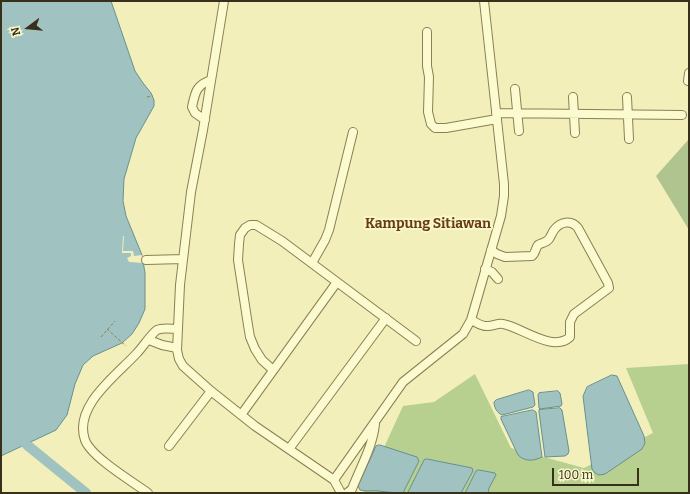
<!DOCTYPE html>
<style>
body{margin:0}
#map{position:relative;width:690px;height:494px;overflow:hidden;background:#f2efbb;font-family:Bitter,serif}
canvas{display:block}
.frame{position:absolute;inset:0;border:2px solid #38301a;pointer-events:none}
.north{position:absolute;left:8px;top:8px;width:40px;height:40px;-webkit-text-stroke:3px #f9f7cc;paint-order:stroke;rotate:254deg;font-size:11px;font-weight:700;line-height:16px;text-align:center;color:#38301a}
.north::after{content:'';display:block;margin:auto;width:14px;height:18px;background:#38301a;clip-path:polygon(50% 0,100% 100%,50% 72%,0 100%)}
.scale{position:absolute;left:552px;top:468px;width:87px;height:18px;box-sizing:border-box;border:2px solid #38301a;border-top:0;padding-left:5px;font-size:12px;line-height:14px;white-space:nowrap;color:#38301a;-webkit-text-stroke:3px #f9f7cc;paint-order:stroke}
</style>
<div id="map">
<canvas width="690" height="494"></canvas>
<div class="frame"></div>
<div class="north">N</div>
<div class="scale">100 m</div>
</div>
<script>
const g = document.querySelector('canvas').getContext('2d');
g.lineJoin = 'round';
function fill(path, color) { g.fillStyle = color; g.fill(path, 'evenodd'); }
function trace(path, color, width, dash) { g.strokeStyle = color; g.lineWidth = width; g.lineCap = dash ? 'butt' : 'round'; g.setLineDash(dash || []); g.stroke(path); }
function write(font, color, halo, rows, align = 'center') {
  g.font = font + ' Bitter,serif'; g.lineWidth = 4; g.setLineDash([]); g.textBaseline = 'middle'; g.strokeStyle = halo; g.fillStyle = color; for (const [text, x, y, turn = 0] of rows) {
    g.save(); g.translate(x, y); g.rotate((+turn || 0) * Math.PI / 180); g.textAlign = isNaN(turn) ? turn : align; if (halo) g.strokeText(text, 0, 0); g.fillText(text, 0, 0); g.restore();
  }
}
fill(new Path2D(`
 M689 364V493H363L403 406 434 402 475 374 511 448 584 468 653 433 626 368Z`), '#b8d08f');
fill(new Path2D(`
 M689 139V230L656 176Z`), '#b0c48f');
const water = new Path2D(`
 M1 1H111L135 71 143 83 151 93 154 100V106L136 138 124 179 123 201 126 216 142 255 145 273V309L139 323 132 334 122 343 93 356 83 365 75 384 67 415 56 430 1 456Z
 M612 375 617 376 644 436 645 443 642 449 605 474 599 475 595 473 592 469 583 396 587 387Z
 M529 390 533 392 535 405 533 407 502 415C497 413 494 407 494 402L496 400Z
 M558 391 560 393 562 404 561 406 540 409 539 408 538 395 539 393Z
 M560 408 562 410 569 451 568 454 565 456 545 457 539 412V410Z
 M533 410 536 412 542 457C534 461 525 462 518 455L501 419V417Z
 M380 445 417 457 419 461 403 493C394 493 387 492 379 491 372 490 366 492 360 490L358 486 376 446Z
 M427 459 472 468 473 471 461 493H408V492L424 460Z
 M479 470 495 473 496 475 489 488 488 493H465L476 471Z`);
fill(water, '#a0c2c1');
trace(water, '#679090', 1);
fill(new Path2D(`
 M123 236H124L123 251H133L134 256 142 255 143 263 129 262 127 258 131 256V253H122Z`), '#f2efbb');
trace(new Path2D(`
 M1 416 27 445 86 493`), '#a0c2c1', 10);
const minor = new Path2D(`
 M224 1 203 130 191 192 180 285 177 350 179 359 183 366 211 391 255 426 334 480
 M427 32V66L429 77 428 112 431 124 435 128H446L497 119
 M688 81 689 73
 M515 89 519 131
 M573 97 575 133
 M627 97 629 139
 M496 113 682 115
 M205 120 195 113 192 107C195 93 196 85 211 80
 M146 260 183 259
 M312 263 325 240 329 230 353 132
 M485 269 492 272 498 279
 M471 320C476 322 482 327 488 326 493 326 498 323 503 324 521 327 553 353 570 337V322L574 314 609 288 608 283 578 228C571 219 560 222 554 230 552 233 551 236 549 239 546 243 541 243 538 245 535 249 536 253 532 256L505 257 497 254 491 250
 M149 340 162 345 177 348
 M273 370 262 360 255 349 250 337 248 325 238 260 239 244 240 235 245 228 250 225H256L282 241 416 341
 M241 415 337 282
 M169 446 211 391
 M289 449 386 318
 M148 493C133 482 91 457 85 440 73 406 117 375 137 353 142 348 152 333 157 330 163 327 172 329 178 329
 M341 493 334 480 336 477 403 382 463 334 471 320 501 216 504 196V184L484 1
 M347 493 352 489C360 468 373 446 375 424`);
trace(minor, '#8b7f54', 10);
trace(new Path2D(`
 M147 97 153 96
 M107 329 126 346
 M101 337 115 321`), '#8b7f54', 1, [3, 2]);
trace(minor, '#fcfacf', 8);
write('bold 14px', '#693c15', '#f9f7cc', [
 ["Kampung Sitiawan",428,224]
]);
</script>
